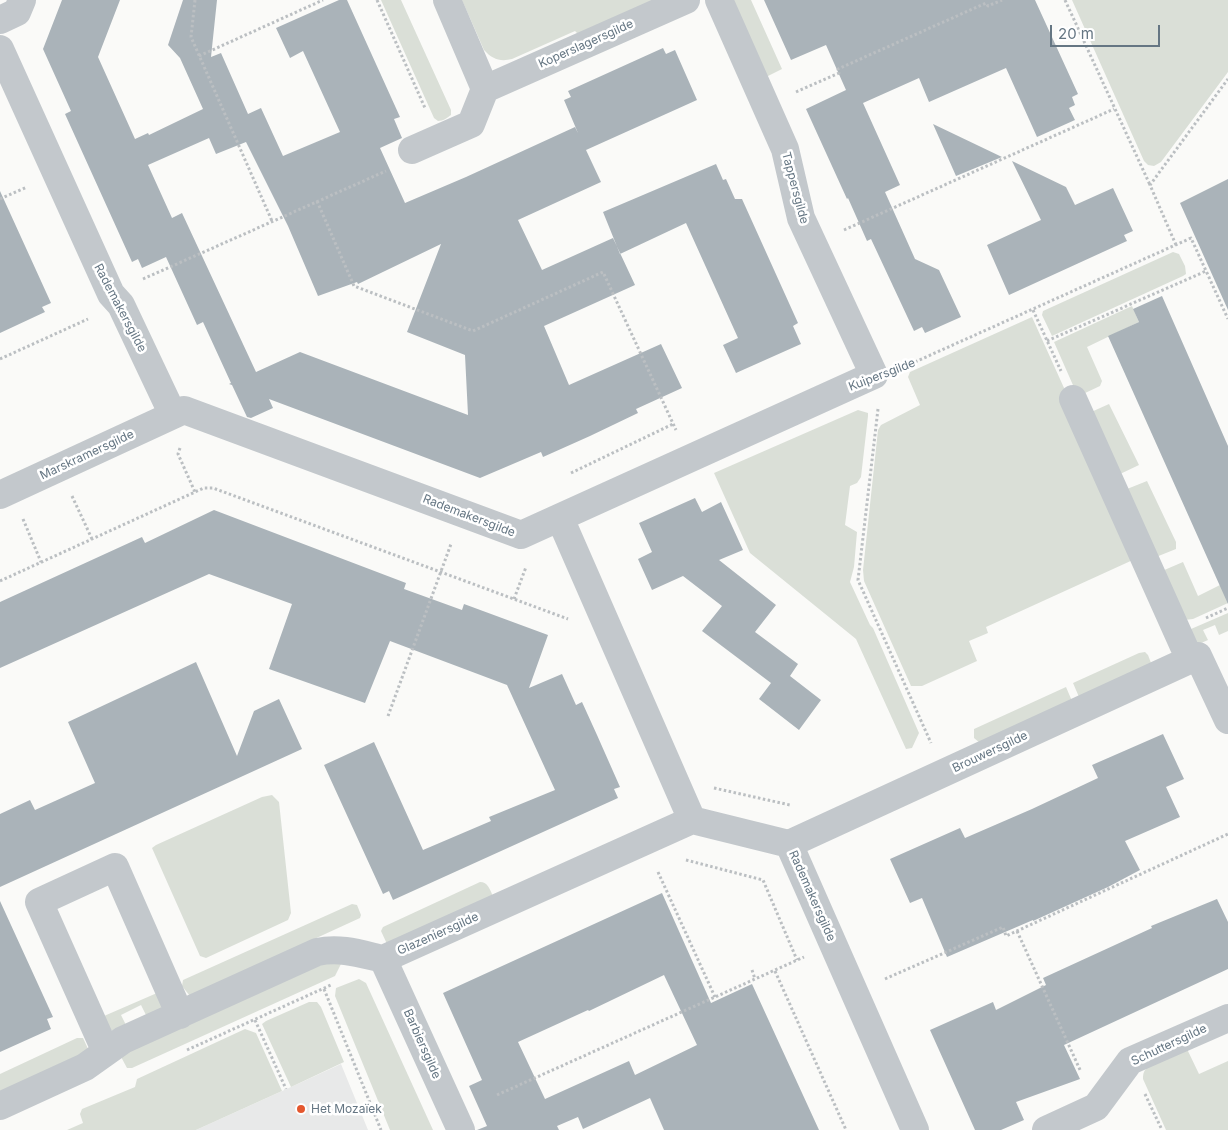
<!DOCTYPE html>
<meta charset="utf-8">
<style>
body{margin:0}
#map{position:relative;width:1228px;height:1130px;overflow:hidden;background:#fafaf8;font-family:Inter,sans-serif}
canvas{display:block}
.scale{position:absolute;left:1050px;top:25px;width:110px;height:22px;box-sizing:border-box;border:2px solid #657683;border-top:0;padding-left:6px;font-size:15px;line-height:18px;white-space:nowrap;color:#657683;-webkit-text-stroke:4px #fff;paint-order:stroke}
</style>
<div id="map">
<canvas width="1228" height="1130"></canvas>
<div class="scale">20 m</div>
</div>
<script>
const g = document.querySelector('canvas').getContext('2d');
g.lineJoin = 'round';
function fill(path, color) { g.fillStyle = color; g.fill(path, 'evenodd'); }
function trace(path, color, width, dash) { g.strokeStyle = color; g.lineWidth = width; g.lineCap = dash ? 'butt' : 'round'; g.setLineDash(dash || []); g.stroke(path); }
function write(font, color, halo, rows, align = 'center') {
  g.font = font + ' Inter,sans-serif'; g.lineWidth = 5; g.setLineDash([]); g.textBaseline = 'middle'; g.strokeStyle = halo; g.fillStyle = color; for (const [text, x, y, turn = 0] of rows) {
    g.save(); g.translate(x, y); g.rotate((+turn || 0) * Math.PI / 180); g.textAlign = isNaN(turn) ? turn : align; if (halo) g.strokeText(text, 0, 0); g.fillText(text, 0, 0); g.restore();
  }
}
fill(new Path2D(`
 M341 1064 368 1130H196L291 1087Z`), '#e8e9e9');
fill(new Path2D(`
 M381 0H401L451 110V115C447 118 443 121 438 121L434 118Z
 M462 0H660L580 36 575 31 512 59C500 62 492 59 484 50Z
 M731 0H751L782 69 766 77Z
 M1072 0H1228V72L1161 162 1154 166 1148 165 1144 161Z
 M1173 252 1179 254 1185 266 1186 274 1183 276 1052 336 1042 315 1043 311Z
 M1132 306 1139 322 1087 347 1102 381 1100 386 1083 394 1076 392 1054 342Z
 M1032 317 1069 399 1135 559 986 627 988 633 969 641 977 661 922 686H911L864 581 863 570 878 430 881 425 920 405 908 377 910 372Z
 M1109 404 1139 465 1118 475 1089 413Z
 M858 410 868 413V416L861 477 857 483 850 486 845 525 857 532 854 567 850 582 870 625 873 628 919 733 912 748 906 749 856 639 750 553 714 473Z
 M1147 481 1176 542V549L1156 557 1122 491Z
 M1183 562 1198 596 1228 581V603L1193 619 1184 620 1162 571Z
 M1228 613V631L1219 635 1215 625 1203 630 1208 640 1192 647 1191 629Z
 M1145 652 1148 655 1151 663 1079 697 1073 683 1139 653Z
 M1066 687 1072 701 980 743 974 738V729Z
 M272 795 279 802 291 913 288 920 206 958 200 956 152 848 156 845 262 797Z
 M480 882C488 882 490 890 493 896L387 944 381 931 383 927Z
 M352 904 357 905 361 915 360 918 190 996 182 986 183 980Z
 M343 960 335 976 132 1068H127L120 1055 327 961Z
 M359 979 366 983 433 1130H390L335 996 336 988Z
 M157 993 163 1004 162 1009 146 1015 141 1005 121 1015 126 1025 114 1031 108 1030 104 1016Z
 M309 1002H317L321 1007 344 1062 291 1087 262 1024 266 1021Z
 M245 1029 256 1033 282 1091 196 1130H67L83 1123 80 1114 82 1109 135 1087 137 1079Z
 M77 1038H83L89 1051 0 1092V1074Z
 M1187 1049 1199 1074 1228 1061V1130H1166L1143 1079C1143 1073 1144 1070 1149 1066Z`), '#dadfd7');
fill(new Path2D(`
 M62 0H120L98 57 135 139 148 133 149 135 203 109 180 58 168 45 183 0H217L211 57 221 53 248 114 261 108 283 156 340 132 303 51 290 58 276 28 339 0H347L400 117 394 119 402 138 380 148 405 203 466 177 575 127 578 133 564 100 571 97 568 91 663 48 666 54 675 50 697 100 586 150 601 182 518 220 542 270 613 238 635 285 544 326 569 385 661 344 682 388 636 409 638 413 590 436 543 457 541 452 480 478 269 399 273 408 251 418 247 417 232 385 229 384 231 383 203 322 197 325 166 257 142 268 138 259 132 262 65 114 71 111 43 49ZM209 138 216 154 246 142 288 226 318 296 357 282 358 284 441 244 407 332 465 355 468 415 300 352 256 372 182 213 172 218 148 165Z
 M764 0H1035L1078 94 1072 97 1075 105 1069 108 1075 120 1037 137 1006 68 929 102 919 78 863 103 900 185 885 192 915 259 939 270 961 317 925 333 922 327 914 331 871 239 867 241 848 198 847 199 806 109 846 90 826 45 791 60Z
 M933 124 1002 157 956 176Z
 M1012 161 1066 187 1075 205 1113 188 1133 231 1124 235 1127 241 1009 295 987 245 1041 220Z
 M716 164 723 180 726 179 735 199H742L798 323 793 326 801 344 736 373 723 345 738 338 686 223 620 254 603 212Z
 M1228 179V310L1180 203Z
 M0 191 51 303 42 307 45 312 0 333Z
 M1162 296 1228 446V604L1108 336 1139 322 1133 309Z
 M695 498 702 512 721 502 743 550 719 560 776 605 755 632 798 664 790 676 821 700 799 730 759 699 771 683 702 631 722 606 683 576 652 590 638 559 652 552 639 523Z
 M214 510 406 583 404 589 462 610 464 604 548 635 529 688 562 674 576 705 582 702 597 735 620 787 614 789 618 798 393 900 389 891 383 894 324 765 374 742 423 850 491 821 489 817 555 790 507 685 390 641 365 703 269 669 292 604 209 574 0 668V602L142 537 145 543Z
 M196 662 237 756 254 711 279 699 302 749 0 887V814L30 800 35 810 95 783 68 722Z
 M1163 734 1184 779 1166 787 1180 817 1125 841 1140 870 1108 887 1033 921V920L947 957 922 898 910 903 890 859 960 828 965 838 1032 809 1098 778 1092 765Z
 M662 893 711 1003 752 984 819 1130H664L650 1098 583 1129 578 1117 557 1126 559 1130H477L487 1126 469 1086 482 1080 443 993ZM664 975 697 1045 635 1075 629 1061 545 1099 518 1042 588 1010 589 1011Z
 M1217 899 1228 922V969L1064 1045 1080 1079 1016 1102 1024 1120 1001 1130H975L930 1030 993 1002 996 1010 1046 985 1043 978 1152 928 1151 926Z
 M0 901 53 1017 47 1019 51 1029 0 1052Z`), '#aab3b9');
trace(new Path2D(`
 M195 0 191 37 272 221
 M377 0 425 108
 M1065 0 1150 185
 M199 56 323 0
 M796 92 839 73 838 69 986 3 988 6 1002 0
 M0 199 27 187
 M317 201 354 286 473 331 603 272 676 430
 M844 230 1114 109
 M1176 245 1150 185 1228 79
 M143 279 386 171
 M1033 310 1061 371
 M1047 341 1206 271
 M0 359 88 319
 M906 366 1191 238 1228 319
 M878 409 858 580 931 743
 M180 448 178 454 195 492
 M571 473 673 424
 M72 496 92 539
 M23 519 41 562
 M0 581 195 492 204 488H213L568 619
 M514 599 526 567
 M1206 618 1228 608
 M388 716 451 544
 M714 788 790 805
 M686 860 763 880 797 960
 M658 872 715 997
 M1017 931 1081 1072
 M752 970 755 979
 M775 971 846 1130
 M885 979 1003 927 1006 936 1228 834
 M324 989 381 1130
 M255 1020 286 1089
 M187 1050 331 985
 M1145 1094 1162 1130
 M497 1095 804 957`), '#bbbfc2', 3, [2.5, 2.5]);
trace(new Path2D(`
 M447 0 485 89
 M0 20 17 12 22 0
 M0 49 111 294 121 305 173 415
 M412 150 471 124 485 89 686 0
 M1073 399 1190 660
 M0 495 184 410 521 535 874 375 801 218 785 149 719 0
 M560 518 692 820
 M692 820 789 844
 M789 844 1198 656 1228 720
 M789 844 915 1130
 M383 959 461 1130
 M106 1052 39 902 115 867 180 1015
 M0 1106 85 1067 123 1040 317 952C341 947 361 954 383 959L692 820
 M1046 1130 1096 1107 1130 1061 1228 1018`), '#c3c8cc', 28);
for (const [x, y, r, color] of [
 [301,1109,5,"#e4572e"]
]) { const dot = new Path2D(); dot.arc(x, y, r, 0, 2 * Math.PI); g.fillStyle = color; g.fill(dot); trace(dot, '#fff', 2); }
write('12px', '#657683', '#fff', [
 ["Koperslagersgilde",586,44,-24],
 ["Tappersgilde",795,188,75],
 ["Rademakersgilde",120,308,62],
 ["Kuipersgilde",882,375,-21],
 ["Marskramersgilde",87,455,-25],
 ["Rademakersgilde",469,516,21],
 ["Brouwersgilde",990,752,-25],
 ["Rademakersgilde",812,896,66],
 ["Glazeniersgilde",438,934,-24],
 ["Barbiersgilde",422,1044,66],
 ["Schuttersgilde",1169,1045,-25]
]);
write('12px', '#657683', '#fff', [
 ["Het Mozaïek",311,1109]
], 'left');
</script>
